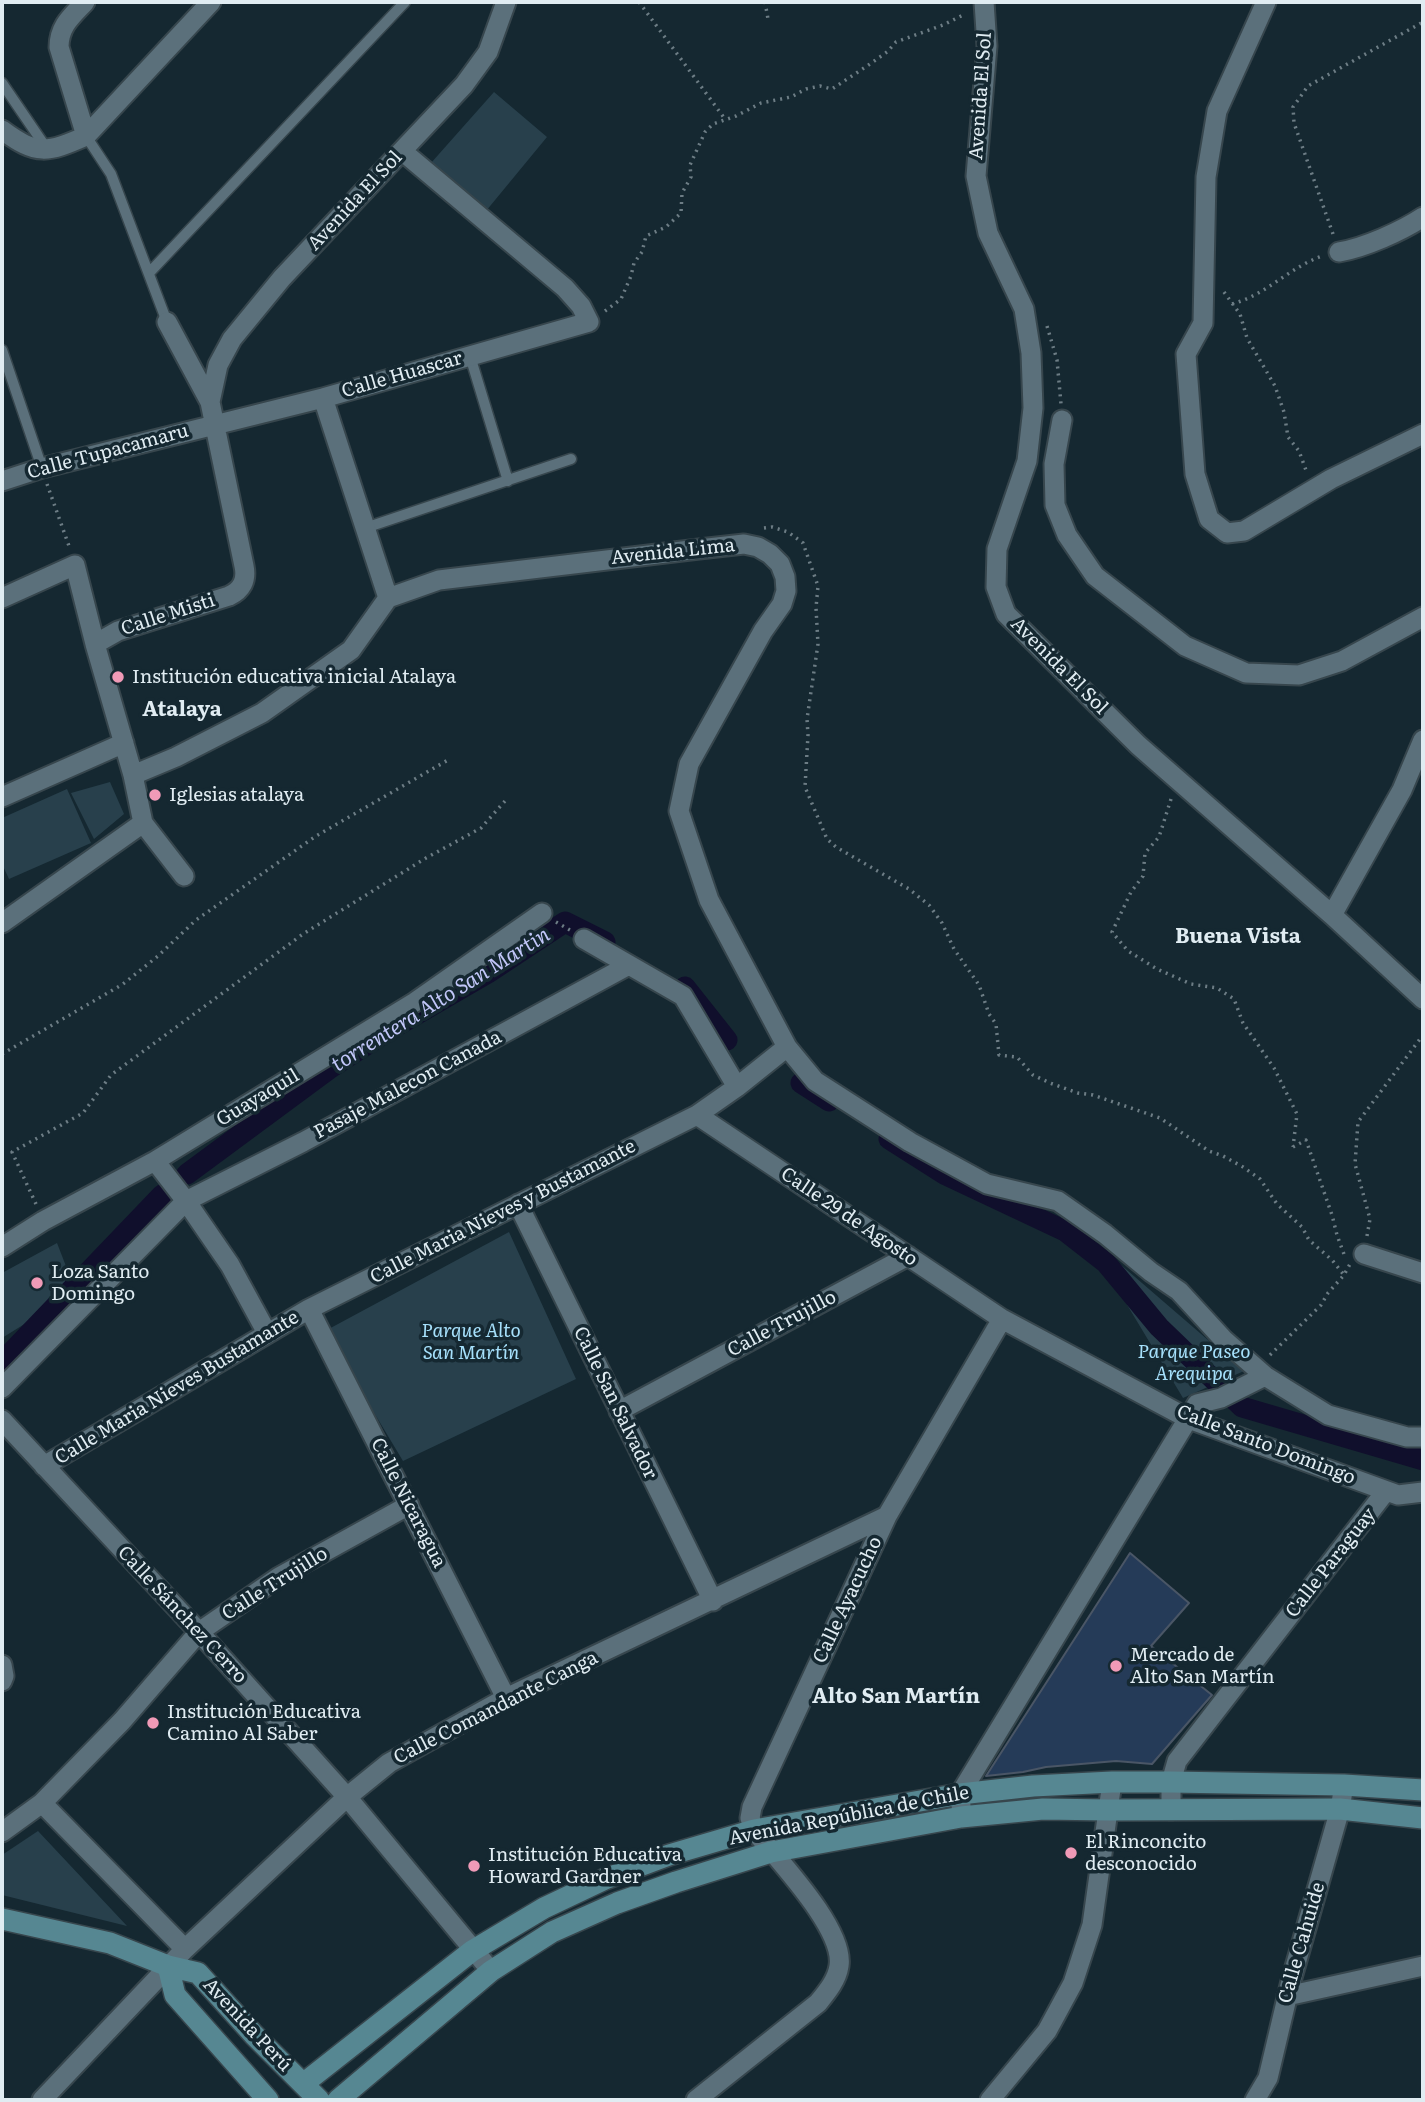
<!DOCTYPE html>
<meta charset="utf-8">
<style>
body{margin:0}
#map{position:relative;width:1425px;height:2102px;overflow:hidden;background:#152831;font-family:Literata,serif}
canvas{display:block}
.frame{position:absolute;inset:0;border:4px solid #e0ecf2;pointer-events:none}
</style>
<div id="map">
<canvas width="1425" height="2102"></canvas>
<div class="frame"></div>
</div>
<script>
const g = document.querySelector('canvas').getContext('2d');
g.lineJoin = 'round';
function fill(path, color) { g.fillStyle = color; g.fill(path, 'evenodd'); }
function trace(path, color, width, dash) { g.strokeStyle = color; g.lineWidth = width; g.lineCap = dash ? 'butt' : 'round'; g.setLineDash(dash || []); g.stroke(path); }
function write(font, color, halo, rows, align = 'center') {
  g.font = font + ' Literata,serif'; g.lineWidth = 7; g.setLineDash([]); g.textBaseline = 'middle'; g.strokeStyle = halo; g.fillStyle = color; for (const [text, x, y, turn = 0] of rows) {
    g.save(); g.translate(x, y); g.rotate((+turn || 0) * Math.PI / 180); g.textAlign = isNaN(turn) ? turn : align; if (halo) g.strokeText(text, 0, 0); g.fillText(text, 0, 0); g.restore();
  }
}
fill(new Path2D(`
 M494 92 547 137 486 211 431 163Z
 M110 782 124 814 94 839 71 793Z
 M67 789 91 843 9 879 2 864V818Z
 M509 1232 576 1379 403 1461 325 1331Z
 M1084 1233 1244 1371 1183 1398Z
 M57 1243 76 1292 2 1338V1273Z
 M38 1831 127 1926 2 1895V1855Z`), '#28404c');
trace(new Path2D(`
 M685 987 727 1040
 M801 1083 829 1101
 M889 1139 944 1174 1065 1231 1106 1263 1159 1327 1242 1407 1423 1460
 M187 1174 329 1069 388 1031 488 973 565 922 605 942
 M2 1362 162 1195`), '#100f2c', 21);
const building = new Path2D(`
 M1130 1553 1189 1603 1151 1646 1212 1695 1152 1764 1116 1761 1046 1767 1023 1772 986 1776Z`);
fill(building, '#253b58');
trace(building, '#4a5666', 2);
const lane = new Path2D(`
 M2 83 47 149
 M86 136 111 174 167 322
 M149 273 405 2
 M2 350 42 468
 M470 356 508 481
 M365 528 571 459`);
const street = new Path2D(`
 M85 2C72 16 59 26 59 47L86 136
 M984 2 987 46 976 176 988 233 1024 309 1031 353 1033 408 1027 461 997 549 996 587 1006 614 1138 745 1332 915 1423 999
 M1266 2 1217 111 1206 177 1203 323 1186 354 1195 474 1209 519 1227 533 1244 531 1331 479 1423 434
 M2 130C37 156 47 153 86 136L211 2
 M1339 252C1364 248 1402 231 1423 217
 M323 398 388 598
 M210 402 218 365 232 339 282 278 464 85 488 52 506 2
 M1062 420 1054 464 1055 505 1067 535 1095 576 1185 646 1246 673 1299 675 1342 661 1423 617
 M2 481 42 468 323 398 589 322 581 306 565 288 402 151
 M2 598 75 565 95 644 133 775 143 823 184 876
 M95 644 118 631 229 596C242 590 247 580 244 566L210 402 167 322
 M133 775 176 757 262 713 351 650 388 598 439 580 699 549 744 544 758 547 770 554 780 564 785 577 786 591 782 604 763 631 689 764 679 811 709 900 787 1047 815 1081 910 1142 987 1184 1058 1201 1105 1234 1151 1272 1179 1291 1224 1340 1265 1376 1328 1415 1407 1437H1423
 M2 797 124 743
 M1332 915 1402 790 1423 740
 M2 923 143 823
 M584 939 683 996 737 1087
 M697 1115 1002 1319 1189 1419 1398 1495 1423 1492
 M155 1161 186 1201 230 1265 267 1333
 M518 1204 713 1601
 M2 1247 43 1221 155 1161 415 1002 542 913
 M1364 1254 1423 1273
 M309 1309 506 1698
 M2 1388 186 1201 303 1142 629 965
 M619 1411 908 1256
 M2 1420 199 1632 347 1797 491 1971
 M44 1466 309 1309 697 1115 737 1087 787 1047
 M2 1665 4 1676 2 1681
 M42 1803 185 1949
 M961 1806 960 1794 1197 1404 1221 1398 1265 1376
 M1171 1810V1782L1177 1761 1386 1491
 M2 1832 42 1803 122 1721 199 1632 279 1577 409 1505
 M1287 1996 1423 1966
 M42 2100 185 1949 347 1797 389 1763 506 1698 887 1516
 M696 2100 818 2003C827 1992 837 1980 839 1966 845 1929 777 1859 754 1830L750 1818 752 1807 887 1516 1002 1319
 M990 2100 1047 2031 1073 1983 1092 1925 1112 1782
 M1255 2100 1268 2078 1291 1981 1340 1809 1344 1785`);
const secondary = new Path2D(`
 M2 1919 110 1943 168 1966 198 1973 254 2035 319 2100
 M168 1966 175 1995 268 2100
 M303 2084 472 1951 544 1908 605 1879 669 1855 754 1830 960 1794 1033 1786 1112 1782H1171L1344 1785 1423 1790
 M338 2100 491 1971 552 1932 617 1903 676 1882 771 1852 961 1817 1043 1809 1109 1810 1340 1809 1423 1818`);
trace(lane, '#37464d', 13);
trace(street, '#37464d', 23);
trace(secondary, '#37464d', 24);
trace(new Path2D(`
 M639 2 725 119
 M765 2 768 19
 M1333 234 1294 123 1293 107 1308 86 1423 22
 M1224 292 1240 314 1247 338 1275 386 1284 412 1288 437 1299 451 1307 473
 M1232 304C1266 295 1290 267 1322 256
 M605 311 621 299 631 276 634 263 642 252 646 236 666 227 681 213 682 193 691 177 690 165 705 132 713 124 736 116 761 103 791 97 806 89 820 86 832 89 867 66 887 52 896 42 943 25 965 14
 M1047 326 1057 360 1061 404
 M47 484 69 546
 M764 528 772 527 788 532 803 543 818 586 816 608 818 644 807 719 808 735 805 787 827 839 836 847 909 889 929 905 942 923 954 949 979 985 989 1014 996 1024 999 1055 1017 1057 1033 1075 1050 1083 1078 1093 1093 1095 1160 1118 1209 1151 1223 1156 1243 1167 1260 1179 1277 1204 1302 1227 1309 1240 1332 1260 1344 1275
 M1171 799 1159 837 1145 853 1143 876 1131 892 1112 932 1128 951 1157 969 1191 984 1217 988 1234 999 1243 1023 1274 1068 1297 1114 1293 1147
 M556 922 570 930
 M2 1054 123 984 158 956 196 920 316 836 448 760
 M1293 1147 1306 1140 1332 1215 1337 1235 1345 1257
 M36 1204 12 1152 83 1113 111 1075 303 934 426 858 481 828 505 801
 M1367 1236 1370 1219 1355 1164 1358 1122 1423 1035
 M1270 1355 1321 1305 1328 1293 1344 1275 1350 1264`), '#6d7d85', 3.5, [2, 5]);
trace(lane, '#5b707b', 10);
trace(street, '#5b707b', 19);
trace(secondary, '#568792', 21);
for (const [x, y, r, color] of [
 [118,677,7,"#f09ab7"],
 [155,795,7,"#f09ab7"],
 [37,1283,7,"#f09ab7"],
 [1116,1666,7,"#f09ab7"],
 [153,1723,7,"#f09ab7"],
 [1071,1853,7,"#f09ab7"],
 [474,1866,7,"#f09ab7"]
]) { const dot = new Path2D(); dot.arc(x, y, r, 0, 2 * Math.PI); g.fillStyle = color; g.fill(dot); trace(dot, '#152831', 2.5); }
write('19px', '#e0ecf2', '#152831', [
 ["Avenida El Sol",981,96,-86],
 ["Avenida El Sol",355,201,-47],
 ["Calle Huascar",402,375,-16],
 ["Calle Tupacamaru",108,452,-15],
 ["Avenida Lima",673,552,-6],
 ["Calle Misti",168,615,-18],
 ["Avenida El Sol",1059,666,45],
 ["Pasaje Malecon Canada",408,1085,-28],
 ["Guayaquil",258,1098,-31],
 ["Calle Maria Nieves y Bustamante",503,1212,-27],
 ["Calle 29 de Agosto",849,1217,34],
 ["Calle Trujillo",782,1324,-28],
 ["Calle Maria Nieves Bustamante",177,1388,-31],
 ["Calle San Salvador",615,1403,64],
 ["Calle Santo Domingo",1266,1445,21],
 ["Calle Nicaragua",408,1503,63],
 ["Calle Paraguay",1331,1563,-52],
 ["Calle Trujillo",275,1584,-32],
 ["Calle Ayacucho",848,1600,-65],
 ["Calle Sánchez Cerro",182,1615,47],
 ["Calle Comandante Canga",496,1708,-27],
 ["Avenida República de Chile",849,1816,-11],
 ["Calle Cahuide",1302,1943,-74],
 ["Avenida Perú",247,2025,47]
]);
write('19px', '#e0ecf2', '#152831', [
 ["Institución educativa inicial Atalaya",132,677],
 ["Iglesias atalaya",169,795],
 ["Loza Santo",51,1272],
 ["Domingo",51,1294],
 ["Mercado de",1130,1655],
 ["Alto San Martín",1130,1677],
 ["Institución Educativa",167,1712],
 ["Camino Al Saber",167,1734],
 ["El Rinconcito",1085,1842],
 ["desconocido",1085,1864],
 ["Institución Educativa",488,1855],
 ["Howard Gardner",488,1877]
], 'left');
write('italic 19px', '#a6e0fb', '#152831', [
 ["Parque Alto",471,1331],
 ["San Martín",471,1353],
 ["Parque Paseo",1194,1352],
 ["Arequipa",1194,1374]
]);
write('bold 21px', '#e0ecf2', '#152831', [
 ["Atalaya",182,710],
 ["Buena Vista",1238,937],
 ["Alto San Martín",896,1697]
]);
write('italic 21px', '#c1c6f8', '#152831', [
 ["torrentera Alto San Martin",441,1000,-32]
]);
</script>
